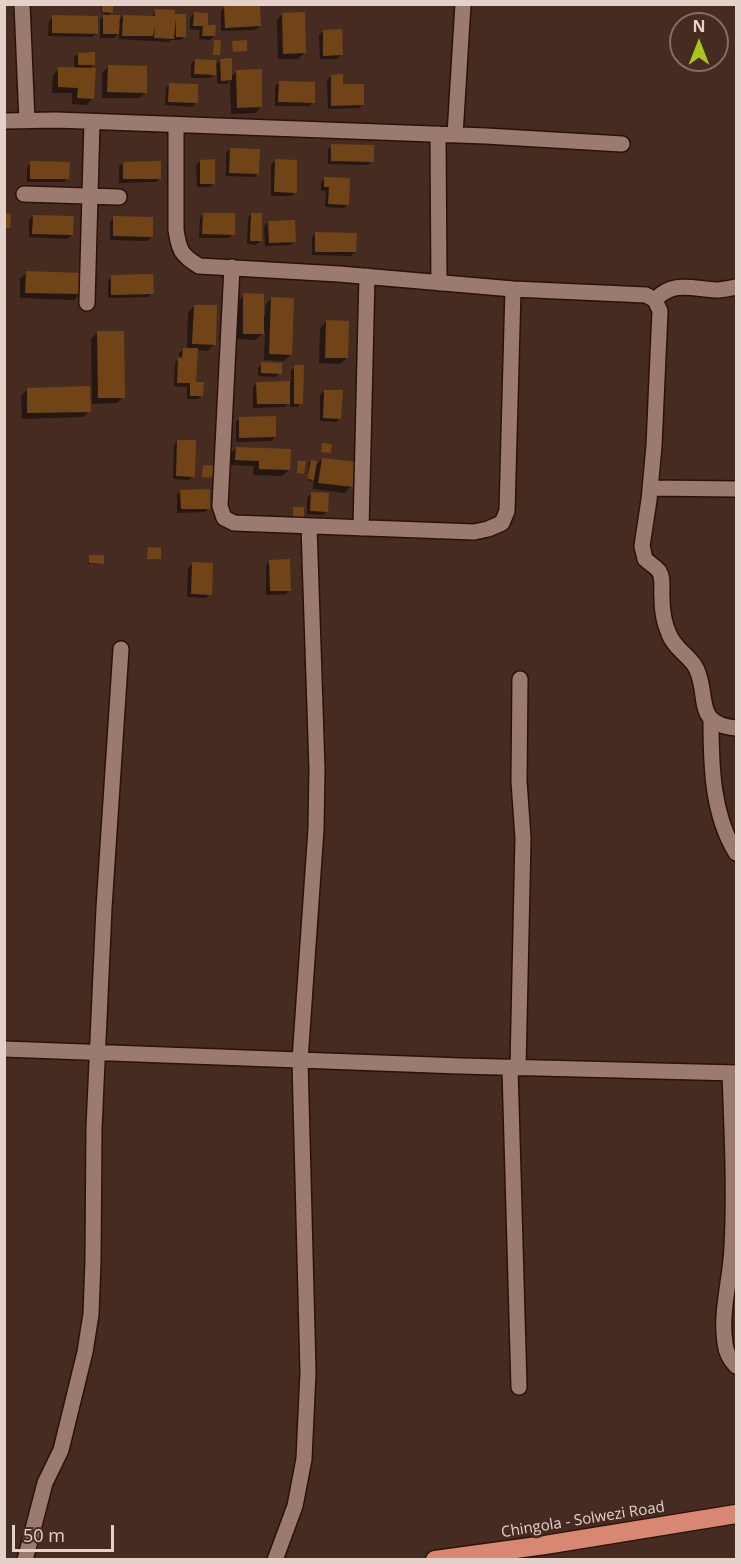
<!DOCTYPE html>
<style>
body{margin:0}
#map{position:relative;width:741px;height:1564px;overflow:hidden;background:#462b21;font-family:"Open Sans",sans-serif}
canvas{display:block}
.frame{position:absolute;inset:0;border:6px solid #e3d1ca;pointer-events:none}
.north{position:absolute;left:669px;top:12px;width:60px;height:60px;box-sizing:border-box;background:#462b21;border:2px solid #856d65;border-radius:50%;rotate:0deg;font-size:16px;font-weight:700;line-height:24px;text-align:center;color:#e3d1ca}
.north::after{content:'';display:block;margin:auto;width:21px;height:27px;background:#a8c71c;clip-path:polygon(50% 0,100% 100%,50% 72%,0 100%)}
.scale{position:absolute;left:12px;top:1525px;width:102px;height:27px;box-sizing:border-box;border:3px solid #e3d1ca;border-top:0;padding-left:8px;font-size:18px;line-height:21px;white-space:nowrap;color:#e3d1ca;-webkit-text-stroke:4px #462b21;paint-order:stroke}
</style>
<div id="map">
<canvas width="741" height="1564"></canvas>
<div class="frame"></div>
<div class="north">N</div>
<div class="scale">50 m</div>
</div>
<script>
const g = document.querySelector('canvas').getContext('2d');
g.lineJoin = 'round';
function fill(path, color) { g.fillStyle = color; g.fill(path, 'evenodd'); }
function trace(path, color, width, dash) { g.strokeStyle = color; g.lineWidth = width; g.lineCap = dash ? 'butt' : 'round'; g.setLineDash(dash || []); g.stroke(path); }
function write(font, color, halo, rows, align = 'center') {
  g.font = font + ' "Open Sans",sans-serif'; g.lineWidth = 6; g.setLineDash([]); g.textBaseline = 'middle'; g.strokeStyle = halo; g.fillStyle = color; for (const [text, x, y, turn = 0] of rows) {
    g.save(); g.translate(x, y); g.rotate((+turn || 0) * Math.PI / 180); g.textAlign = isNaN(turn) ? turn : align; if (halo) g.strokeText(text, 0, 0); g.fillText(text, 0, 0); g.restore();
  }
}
fill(new Path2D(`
 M101 4H112L111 12 107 16 118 21 123 16 152 17 156 11 173 15 185 16V36L181 40H171L169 42 119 39V33L114 38H100V20L106 14 101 13Z
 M225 7 260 26 256 30 221 31V11Z
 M194 14 214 36 210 40 199 39 200 30 190 29V18Z
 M283 14 304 53 298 59H278L277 20Z
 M53 17 96 34 92 37 48 36 49 21Z
 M323 31 341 55 337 59H320L319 35Z
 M78 54 94 64 88 70 93 98 87 105 72 104V93H52L53 75 59 69H75L74 58Z
 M195 60 214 74 210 78H191V64Z
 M221 60 231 77 237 71 261 107 255 113 231 114 230 80 227 84H217V66H215Z
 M108 67 146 92 139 98H102V73Z
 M331 76 342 86 363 104 359 108 328 109 327 80Z
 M279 83 313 102 309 106H275V86Z
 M170 84 196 103 192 107 165 105 166 88Z
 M332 146 372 161 368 165 328 164V149Z
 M230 149 258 173 254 177 226 176V153Z
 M200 161 214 183 210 187H197L196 165Z
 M275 161 295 192 292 196H271V165Z
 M31 163 68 178 64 182H27V167Z
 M123 163 160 178 156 182 119 183V167Z
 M325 178 348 204 344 208 325 207 326 191 321 190V182Z
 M204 214 233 234 229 238H199L200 218Z
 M251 214 260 241 256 245 247 244 248 218Z
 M33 216 72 235 68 239 29 237V220Z
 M114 218 151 237 147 241 110 240V222Z
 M268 222 294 241 291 245 265 246 264 226Z
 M316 233 355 252 351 256 312 255V237Z
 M26 273 81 293 74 300 20 298V279Z
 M112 277 152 293 148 297 108 298V281Z
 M244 295 262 316H265L266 304 272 298 291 354 284 361 264 360 265 331 256 340 237 339 238 301Z
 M194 306 214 344 208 351 196 350 195 384 202 395 198 399H187V387L174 386 175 363 179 359V353L183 350H187L188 312Z
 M326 322 347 358 340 364 319 363 320 328Z
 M97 333 123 397 117 403 92 404 91 339Z
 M262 364 280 373 276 377 258 376V368Z
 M295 367 301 403 298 407H290V402L285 407 253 408V387L257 383H291V370Z
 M27 390 89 411 83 417 22 419 21 396Z
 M324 391 340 418 336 422 320 421V395Z
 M239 419 275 437 271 441 236 442V422Z
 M178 441 193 476 189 480 173 479 174 445Z
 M236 448 289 470 282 476 253 475 254 466 230 465V455Z
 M322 459 351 486 345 493 313 489 314 478 311 481 307 480 309 463 311 461 315 466Z
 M181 491 209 508 205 512 177 513V495Z
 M311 494 327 511 323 515 307 514V498Z
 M90 556 102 563 88 564Z
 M270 561 290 590 286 594 266 595V565Z
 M192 564 210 594 206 598 187 597 188 568Z`), '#0007');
fill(new Path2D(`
 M102 4H113V13L102 12Z
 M260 4 261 26 225 28 224 6Z
 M155 9 175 10V14H186V37H176V18L174 39 154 38 155 26 153 36H122L123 15 155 16Z
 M194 12 208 13V25H216L215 36H202L203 26H193Z
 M305 12 306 53 283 54 282 13Z
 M52 15 98 16V34L52 33Z
 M103 15H120L119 34H103Z
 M342 29 343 55 323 56V30Z
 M214 40H221L220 55H213Z
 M247 40V51L233 52 232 41Z
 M95 52V65H78V53Z
 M232 58V80L221 81 220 59Z
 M195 59 216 60V75L194 74Z
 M108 65 147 66V93L107 92Z
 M58 67 96 68 94 99 77 98 78 88 58 87Z
 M262 69V107L237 108 236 70Z
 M343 74V84H364V105L331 106V75Z
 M279 81 315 82V103L278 102Z
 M169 83 198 84V103L168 102Z
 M331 144 374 145V162L331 161Z
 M230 148 260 149 259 174 229 173Z
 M215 159V184H200V160Z
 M275 159 297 160V193L274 192Z
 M30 161 70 162 69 179H30Z
 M161 161V179H123V162Z
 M324 177 350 178 349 205 328 204 329 187H324Z
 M4 213 11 214 10 228H4Z
 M203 213H235V235L202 234Z
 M251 213H262V241H250Z
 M33 215 74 216 73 235 32 234Z
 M113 216 153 217V237L113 236Z
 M295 220 296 242 269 243 268 221Z
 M315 232 357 233 356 252H315Z
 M26 271 83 273 82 294 25 293Z
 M153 274 154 294 111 295V275Z
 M243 293 264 294V334H243Z
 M271 297 294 298 292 355 269 354Z
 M194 305H217L216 345 192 344Z
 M326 320 349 321 348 358H325Z
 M97 331H124L125 398H98Z
 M183 348H198L196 382H204L203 396H190V383H177L178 357 182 358Z
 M261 362 282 363V374L261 373Z
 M294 365H304L303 404H294Z
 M290 381V404H257L256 382Z
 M90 386 91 412 27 413V388Z
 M324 390H343L341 419 323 418Z
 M276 416V437L239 438V417Z
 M177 440H196L195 477 176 476Z
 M322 443 332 444 331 453 321 452Z
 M236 447 291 449 290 470 259 469V461L235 460Z
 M322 458 356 462 353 487 318 483Z
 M311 460 317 461 314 480 307 479Z
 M298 461H306L304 474 297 473Z
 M203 465 221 466V478L202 477Z
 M210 489V509H181L180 490Z
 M311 492 329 493 328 512 310 511Z
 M293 507H304V517H293Z
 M148 547 161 548V559H147Z
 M89 555H104V564L89 563Z
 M290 559 291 591H270L269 560Z
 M192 562 213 563 212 595 191 594Z`), '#714417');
const minor = new Path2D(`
 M22 4 27 121
 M4 121 56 120 486 136 622 144
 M176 125V230C179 250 181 255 199 266L339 274 513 289 646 295 655 300 660 311 654 446 649 500 642 546 645 559C649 563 656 567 659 571 664 579 661 590 662 598 662 611 664 623 669 634 675 650 692 657 697 670 709 698 694 724 736 728
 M438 134 439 283
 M455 135 463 4
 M24 194 119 197
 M232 267 220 506 224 518 234 523 474 532 488 529 502 523 507 511 513 289
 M655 300C673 280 693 289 716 290 723 290 730 288 736 287
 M87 303 92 122
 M650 488 736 489
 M361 528 367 276
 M711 720C711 765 712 814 736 853
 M4 1049 460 1066 736 1073
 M510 1068 519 1387
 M518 1068 523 838 519 781 520 679
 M730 1073C732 1131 735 1189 732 1247 731 1277 720 1313 725 1343 726 1352 730 1360 736 1366
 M25 1560 45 1483 61 1450 85 1352 91 1314 93 1261 94 1128 104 908 121 649
 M275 1560 295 1506 304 1459 308 1372 300 1060 316 829 317 769 309 526`);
const highway = new Path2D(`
 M435 1560 545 1545 736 1514`);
trace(minor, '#2b1209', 18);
trace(highway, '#2b1209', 21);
trace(minor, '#9b7b6f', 15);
trace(highway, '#d78772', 18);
write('15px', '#e3d1ca', '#462b21', [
 ["Chingola - Solwezi Road",583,1520,-9]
]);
</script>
